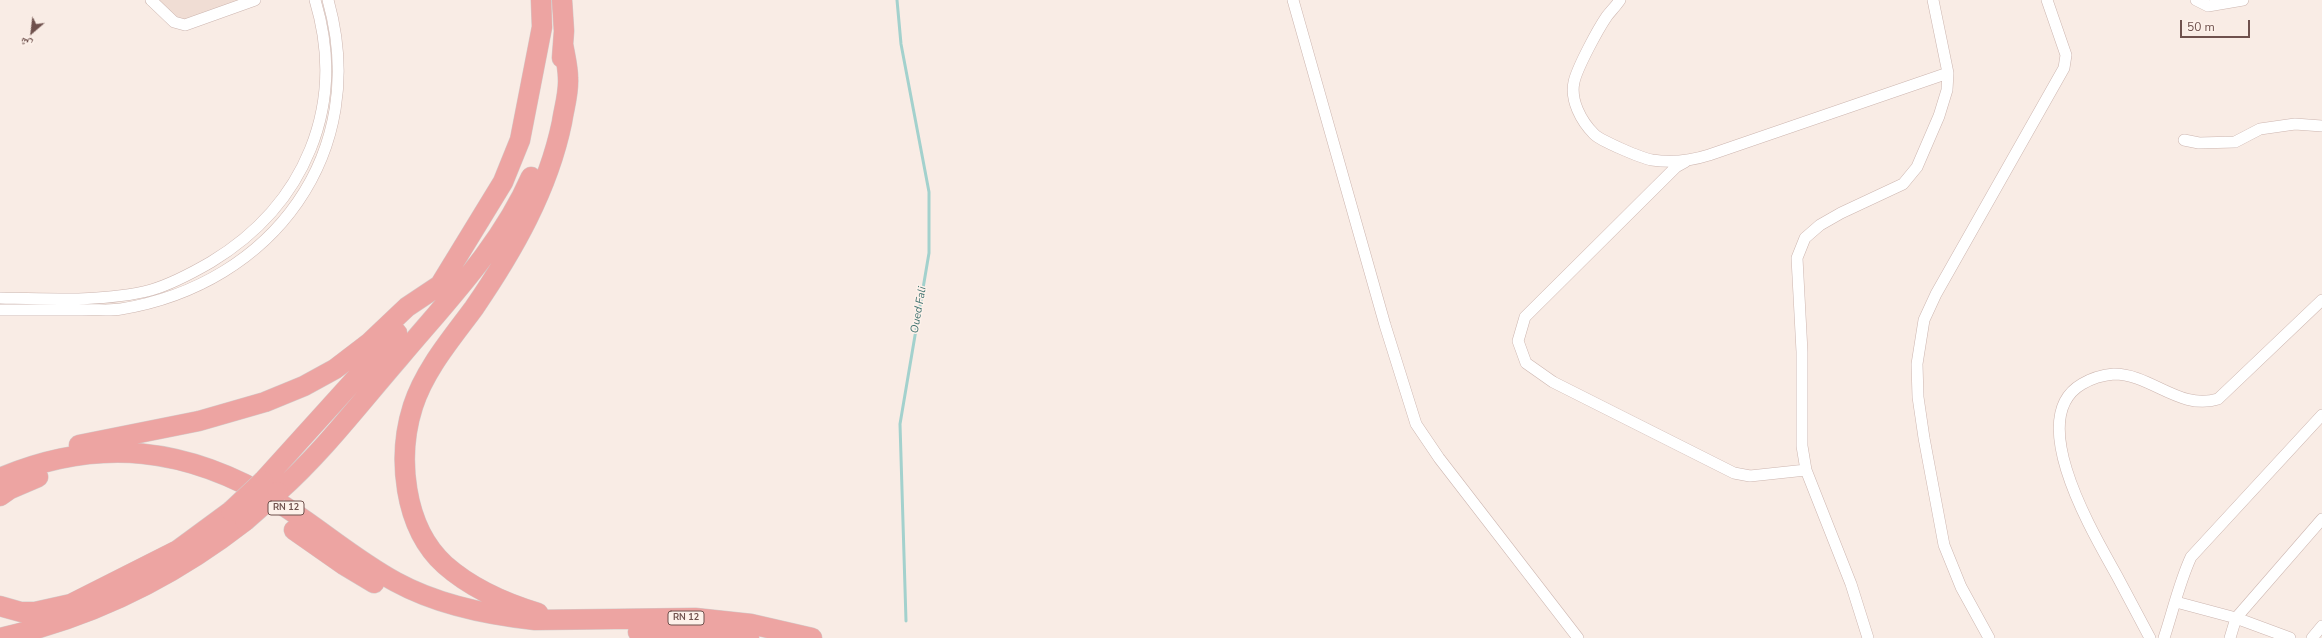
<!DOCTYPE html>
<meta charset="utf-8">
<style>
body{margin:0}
#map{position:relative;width:2322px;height:638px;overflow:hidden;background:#f9ece5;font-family:"Nunito Sans","Noto Naskh Arabic",sans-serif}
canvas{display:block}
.north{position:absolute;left:12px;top:12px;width:40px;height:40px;-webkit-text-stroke:3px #fdf1ea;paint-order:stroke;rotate:208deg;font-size:11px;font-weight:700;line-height:16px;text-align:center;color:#6f514d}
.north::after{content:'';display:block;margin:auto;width:14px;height:18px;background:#6f514d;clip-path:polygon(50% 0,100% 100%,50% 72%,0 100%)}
.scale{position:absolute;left:2180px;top:20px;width:70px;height:18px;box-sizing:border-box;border:2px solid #6f514d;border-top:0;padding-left:5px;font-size:12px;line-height:14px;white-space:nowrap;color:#6f514d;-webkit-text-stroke:3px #fdf1ea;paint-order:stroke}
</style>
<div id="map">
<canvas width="2322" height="638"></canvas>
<div class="north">ش</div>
<div class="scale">50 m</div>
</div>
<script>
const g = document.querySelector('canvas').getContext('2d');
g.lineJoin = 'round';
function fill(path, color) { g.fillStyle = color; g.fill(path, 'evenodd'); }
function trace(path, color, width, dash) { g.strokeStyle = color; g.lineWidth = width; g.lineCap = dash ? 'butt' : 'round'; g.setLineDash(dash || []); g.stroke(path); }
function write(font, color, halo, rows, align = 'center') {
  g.font = font + ' "Nunito Sans",sans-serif'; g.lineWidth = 3; g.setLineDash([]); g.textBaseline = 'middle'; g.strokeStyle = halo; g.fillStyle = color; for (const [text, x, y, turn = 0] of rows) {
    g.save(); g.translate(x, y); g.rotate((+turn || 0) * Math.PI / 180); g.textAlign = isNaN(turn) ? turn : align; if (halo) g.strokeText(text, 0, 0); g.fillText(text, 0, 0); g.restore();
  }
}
fill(new Path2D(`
 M155 0H243L179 24Z`), '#f0ddd4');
trace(new Path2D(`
 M897 0 901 44 929 192V253L900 424 906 621`), '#a3d1cd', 3);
const street = new Path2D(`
 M151 0 174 22 185 25 255 0
 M1293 0 1385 325 1416 424 1439 458 1578 638
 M1620 0C1616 6 1611 11 1607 16 1598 29 1577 68 1574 82 1570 100 1581 121 1594 134 1601 141 1641 158 1652 160 1672 163 1690 161 1709 155L1948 73
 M2196 0 2208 6 2243 0
 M2184 140 2199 143 2235 142 2260 129 2295 124 2322 126
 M1685 162 1676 167 1525 317 1518 341 1526 363 1553 382 1734 473 1750 476 1806 470
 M0 298C46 299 106 302 151 290 172 284 192 273 211 262 305 205 347 106 315 0
 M0 310C27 310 55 310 82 310 95 309 109 311 121 309 273 284 371 152 328 0
 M2176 602 2236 618 2290 638
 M1868 638 1851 584 1806 470 1802 446V352L1797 258 1805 238 1820 225 1841 213 1903 184 1917 167 1939 116 1947 90 1948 73 1933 0
 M1989 638 1961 587 1944 545 1924 438 1918 397 1917 364 1924 320 1936 294 2064 68 2066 55 2047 0
 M2150 638C2139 617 2128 597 2117 576 2095 536 2023 418 2082 384 2092 378 2103 375 2114 374 2151 374 2180 411 2218 399L2322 300
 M2164 638C2173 611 2179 583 2191 557L2322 415
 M2230 638 2236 618 2322 519
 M2312 638 2322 626`);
const highway = new Path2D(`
 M562 58 564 31 562 0
 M79 445 199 421 265 402 304 386 335 369 369 343 407 307 440 285 503 182 520 140 542 27 541 0
 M0 478C99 436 188 447 279 503 319 528 355 560 396 582 438 605 488 615 535 620L695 618 751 624 812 638
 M263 481 397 333
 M278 492C323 452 360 403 400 357 447 301 501 246 531 177
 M0 496 10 489 38 477
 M294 530 344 565 374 583
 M0 606 21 612H35L71 604 178 550 231 511
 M538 613C505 603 471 588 445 565 403 527 397 456 413 406 425 369 452 338 474 308 513 251 548 190 562 122 564 108 569 93 568 78 568 67 565 56 563 44
 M638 632 704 633 749 638
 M0 638C90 618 172 578 245 521`);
trace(street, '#ccb5af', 12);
trace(highway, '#d4cbca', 21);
trace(street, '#fff', 11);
trace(highway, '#eda4a2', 20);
const highwayBridge = new Path2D(`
 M231 511 263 481
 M245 521 278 492`);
trace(highwayBridge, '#d4cbca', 21, []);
trace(highwayBridge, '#eda4a2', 20);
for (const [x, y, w] of [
 [286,508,36],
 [686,618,36]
]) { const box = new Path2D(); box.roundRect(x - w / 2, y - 7, w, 14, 3); g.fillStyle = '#fdf1ea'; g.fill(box); trace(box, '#6f514d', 1); }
write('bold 9px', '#6f514d', null, [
 ["RN 12",286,508],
 ["RN 12",686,618]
]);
write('italic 11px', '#427370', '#fdf1ea', [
 ["Oued Fali",919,310,-80]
]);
</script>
